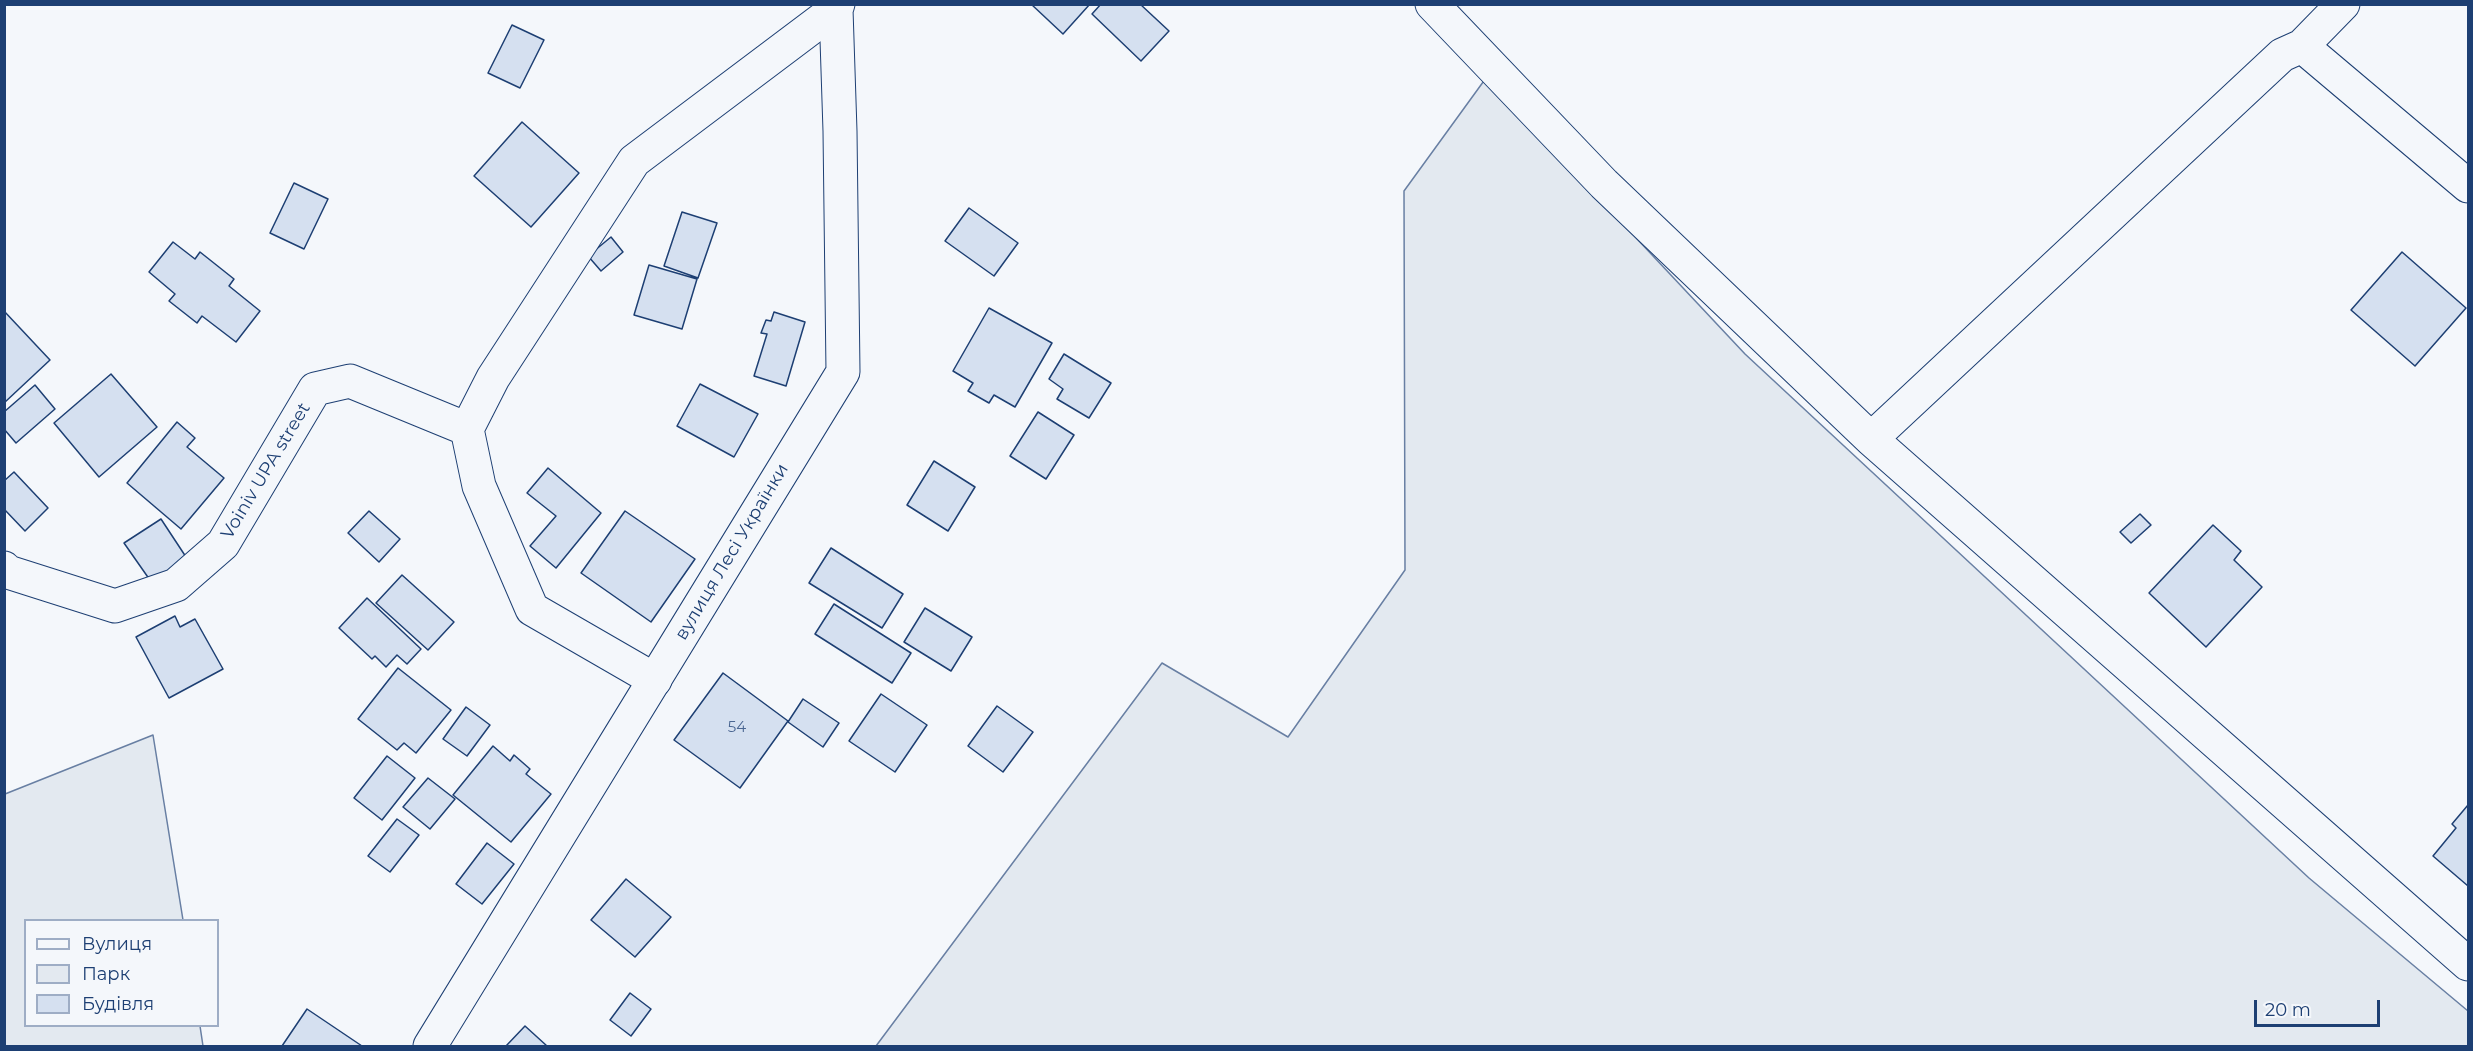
<!DOCTYPE html>
<meta charset="utf-8">
<style>
body{margin:0}
#map{position:relative;width:2473px;height:1051px;overflow:hidden;background:#f4f7fb;font-family:Montserrat,sans-serif}
canvas{display:block}
.frame{position:absolute;inset:0;border:6px solid #1d3f73;pointer-events:none}
.legend{position:absolute;left:24px;top:919px;width:195px;height:108px;box-sizing:border-box;background:#f4f7fb;border:2px solid #9eadc5;margin:0;padding:8px 10px;list-style:none;font-size:18px;color:#1d3f73}
.legend li{display:flex;align-items:center;gap:12px;height:30px}
.legend b{width:30px;border:2px solid #9eadc5}
.scale{position:absolute;left:2254px;top:1000px;width:126px;height:27px;box-sizing:border-box;border:3px solid #1d3f73;border-top:0;padding-left:8px;font-size:18px;line-height:21px;white-space:nowrap;color:#1d3f73;-webkit-text-stroke:4px #f4f7fb;paint-order:stroke}
</style>
<div id="map">
<canvas width="2473" height="1051"></canvas>
<div class="frame"></div>
<ul class="legend">
<li><b style="height:8px;background:#f4f7fb"></b>Вулиця</li>
<li><b style="height:16px;background:#e3e9f0"></b>Парк</li>
<li><b style="height:16px;background:#d5e0f0"></b>Будівля</li>
</ul>
<div class="scale">20 m</div>
</div>
<script>
const g = document.querySelector('canvas').getContext('2d');
g.lineJoin = 'round';
function fill(path, color) { g.fillStyle = color; g.fill(path, 'evenodd'); }
function trace(path, color, width, dash) { g.strokeStyle = color; g.lineWidth = width; g.lineCap = dash ? 'butt' : 'round'; g.setLineDash(dash || []); g.stroke(path); }
function write(font, color, halo, rows, align = 'center') {
  g.font = font + ' Montserrat,sans-serif'; g.lineWidth = 4.5; g.setLineDash([]); g.textBaseline = 'middle'; g.strokeStyle = halo; g.fillStyle = color; for (const [text, x, y, turn = 0] of rows) {
    g.save(); g.translate(x, y); g.rotate((+turn || 0) * Math.PI / 180); g.textAlign = isNaN(turn) ? turn : align; if (halo) g.strokeText(text, 0, 0); g.fillText(text, 0, 0); g.restore();
  }
}
const green = new Path2D(`
 M1486 78 1745 354 2309 878 2468 1011V1046H876L1162 663 1288 737 1405 570 1404 191Z
 M153 735 183 920H26V1026H200L203 1046H5V794Z`);
fill(green, '#e3e9f0');
trace(green, '#687fa3', 1.5);
const building = new Path2D(`
 M1031 4H1090L1063 34Z
 M1101 4H1140L1169 31 1141 61 1092 14Z
 M512 25 544 40 520 88 488 73Z
 M522 122 579 173 531 227 474 176Z
 M294 183 328 199 304 249 270 233Z
 M969 208 1018 243 994 276 945 241Z
 M682 212 717 223 698 278 664 266Z
 M611 237 623 252 601 271 588 256Z
 M173 242 195 259 200 252 234 279 229 286 260 311 236 342 202 316 197 323 169 301 175 294 149 272Z
 M2402 252 2466 308 2415 366 2351 310Z
 M649 265 697 279 682 329 634 315Z
 M989 308 1052 343 1015 407 994 395 989 403 968 391 973 383 953 371Z
 M4 311 50 360 4 403Z
 M774 312 805 322 786 386 754 376 767 334 761 333 766 320 771 321Z
 M1064 354 1111 383 1089 418 1057 399 1063 389 1049 379Z
 M111 374 157 427 99 477 54 423Z
 M700 384 758 414 734 457 677 426Z
 M35 385 55 409 16 443 4 429V412Z
 M1038 412 1074 435 1046 479 1010 456Z
 M177 422 195 438 187 447 224 478 181 529 127 483Z
 M934 461 975 487 948 531 907 505Z
 M548 468 601 513 556 568 530 546 556 516 527 493Z
 M14 472 48 508 25 531 4 509V481Z
 M369 511 400 539 379 562 348 533Z
 M625 511 695 559 651 622 581 573Z
 M2140 514 2151 525 2131 543 2120 532Z
 M161 519 188 560 152 583 124 543Z
 M2213 525 2241 551 2234 560 2262 587 2206 647 2149 593Z
 M831 548 903 594 882 628 809 583Z
 M402 575 454 622 428 650 376 603Z
 M367 598 421 649 407 664 397 655 386 667 375 656 372 659 339 628Z
 M834 604 911 653 892 683 815 634Z
 M925 608 972 637 951 671 904 642Z
 M175 616 180 627 195 619 223 669 169 698 136 637Z
 M398 668 451 710 416 753 404 743 397 750 358 719Z
 M723 673 788 721 740 788 674 740Z
 M881 694 927 725 895 772 849 741Z
 M803 699 839 723 823 747 788 722Z
 M997 706 1033 732 1003 772 968 746Z
 M466 707 490 725 467 756 443 739Z
 M493 746 510 761 514 755 530 769 526 774 551 794 511 842 453 795Z
 M387 756 415 778 382 820 354 798Z
 M428 778 455 799 430 829 403 807Z
 M2468 805V886L2433 856 2456 828 2452 824Z
 M397 819 419 835 390 872 368 856Z
 M487 843 514 864 482 904 456 884Z
 M626 879 671 917 635 957 591 920Z
 M630 993 651 1009 631 1036 610 1020Z
 M307 1009 362 1046H282Z
 M525 1026 547 1046H506Z`);
fill(building, '#d5e0f0');
trace(building, '#1d3f73', 1.5);
const street = new Path2D(`
 M1432 4 1604 184 1871 439
 M2343 4 2302 46 2282 55 1871 439 2468 964
 M2302 46 2468 186
 M4 568 8 572 115 606 176 585 223 544 315 389 350 381 467 429
 M655 680 532 609 479 486 467 429 493 378 634 161 836 9`);
const secondary = new Path2D(`
 M430 1046 843 372 840 131 836 9 838 4`);
trace(street, '#1d3f73', 35);
trace(secondary, '#1d3f73', 35);
trace(street, '#f4f7fb', 33);
trace(secondary, '#f4f7fb', 33);
write('15px', '#4b6792', null, [
 ["54",737,728]
]);
write('18px', '#1d3f73', '#f4f7fb', [
 ["Voiniv UPA street",266,471,-59],
 ["вулиця Лесі Українки",732,552,-59]
]);
</script>
